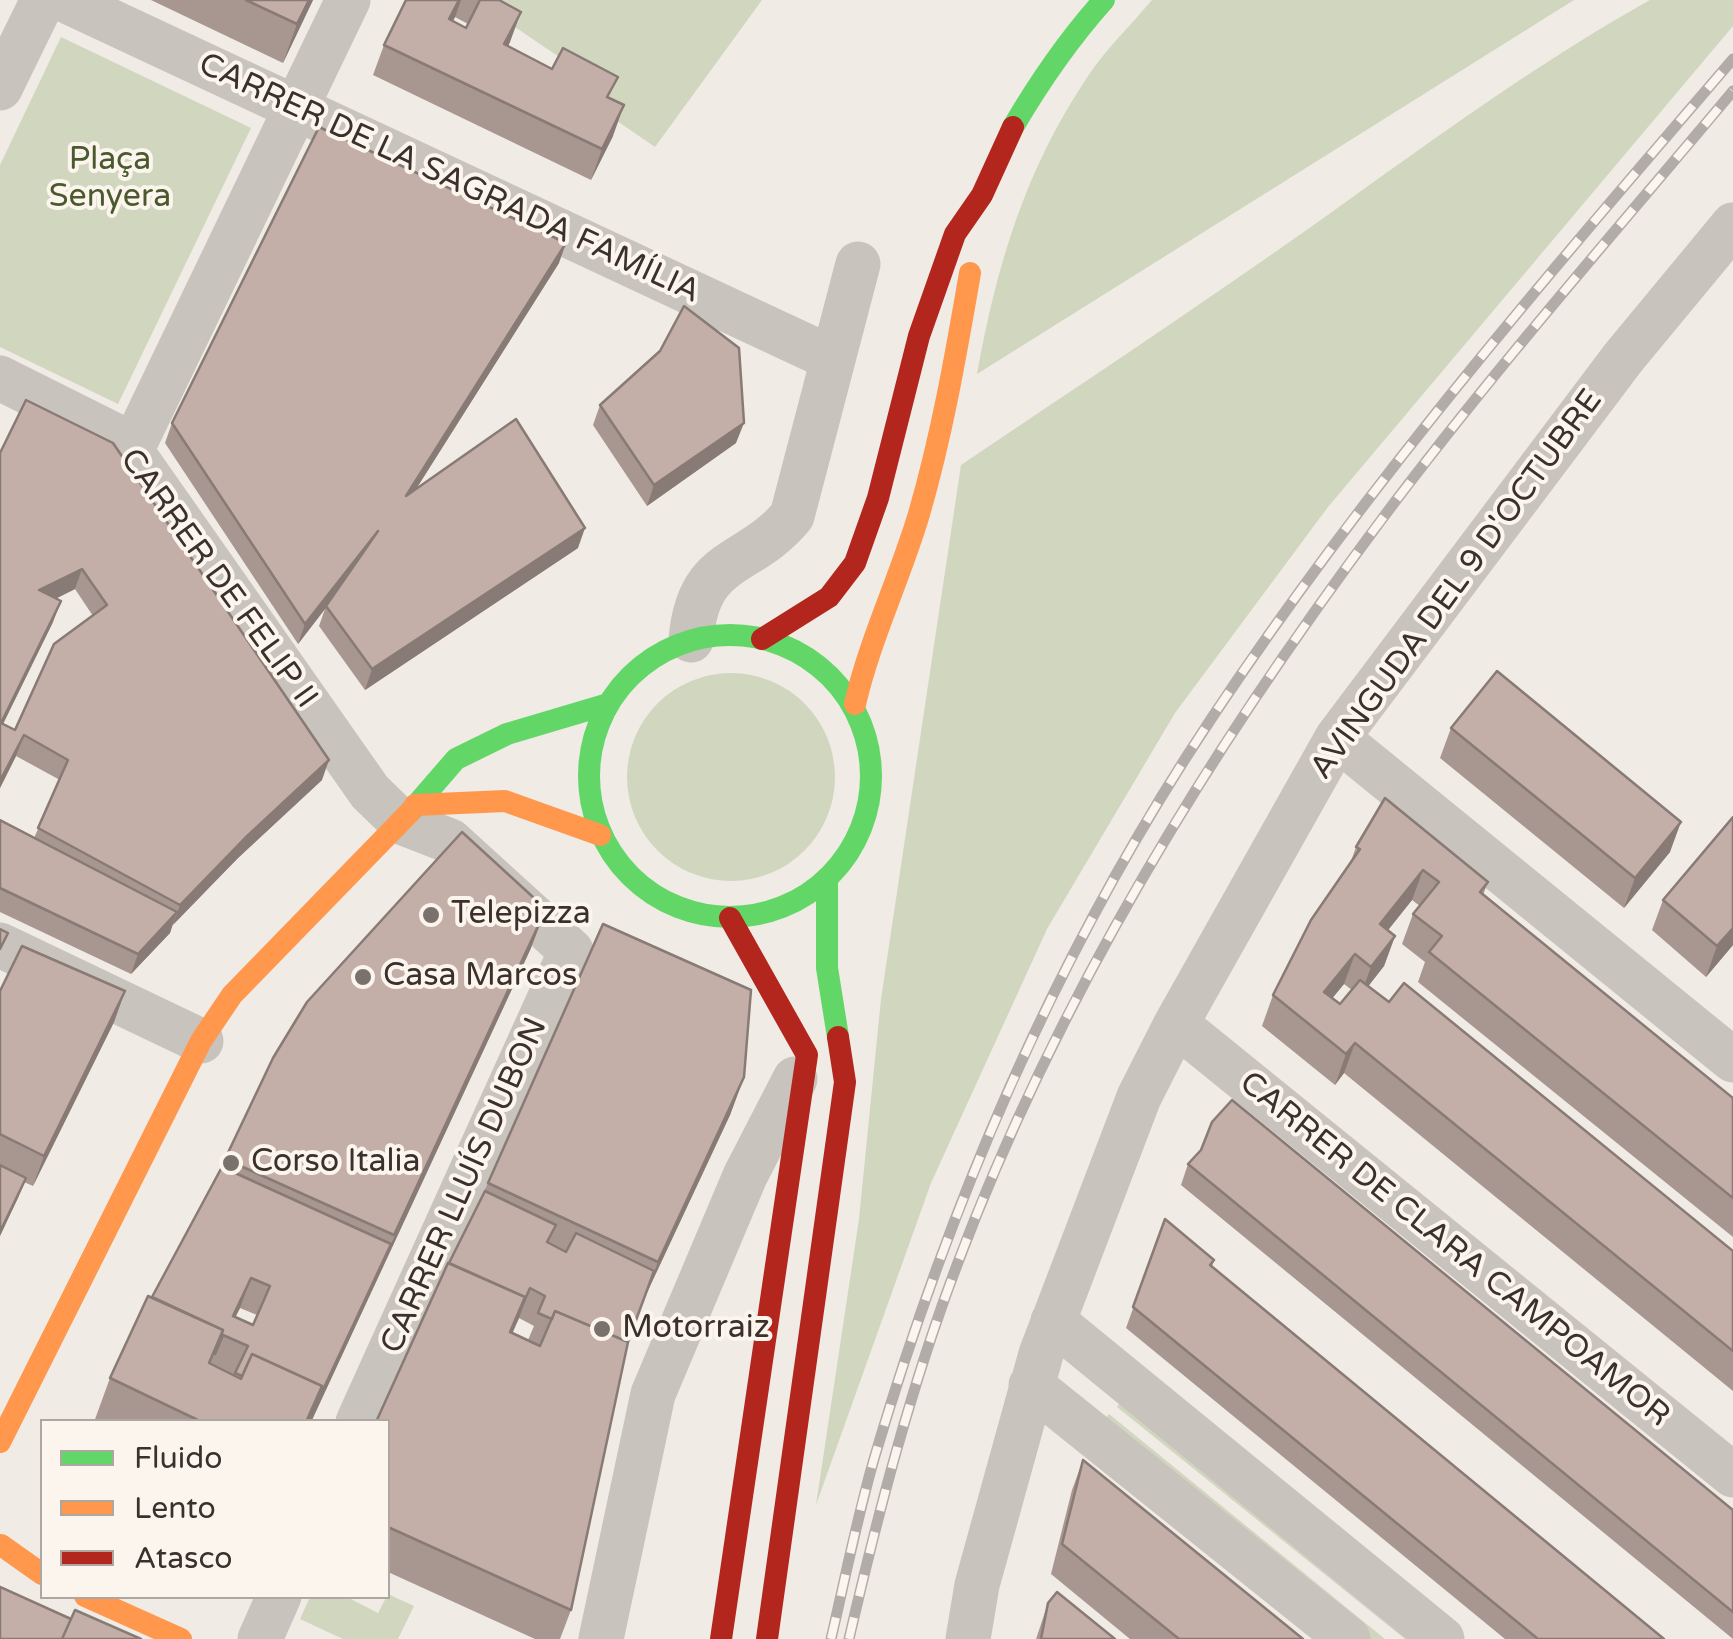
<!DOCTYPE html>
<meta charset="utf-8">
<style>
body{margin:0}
#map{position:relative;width:1733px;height:1639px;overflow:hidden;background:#f0ebe5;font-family:"Varela Round",sans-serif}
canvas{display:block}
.legend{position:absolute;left:40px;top:1419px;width:350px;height:180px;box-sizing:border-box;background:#fbf5ee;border:2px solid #aea6a0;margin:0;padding:12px 18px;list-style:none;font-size:30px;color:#3b302b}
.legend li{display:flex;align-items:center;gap:20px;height:50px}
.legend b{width:50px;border:2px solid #aea6a0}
</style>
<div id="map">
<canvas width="1733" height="1639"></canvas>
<ul class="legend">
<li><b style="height:12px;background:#63d668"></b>Fluido</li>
<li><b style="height:12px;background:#ff974d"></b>Lento</li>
<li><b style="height:12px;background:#b3261e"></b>Atasco</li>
</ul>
</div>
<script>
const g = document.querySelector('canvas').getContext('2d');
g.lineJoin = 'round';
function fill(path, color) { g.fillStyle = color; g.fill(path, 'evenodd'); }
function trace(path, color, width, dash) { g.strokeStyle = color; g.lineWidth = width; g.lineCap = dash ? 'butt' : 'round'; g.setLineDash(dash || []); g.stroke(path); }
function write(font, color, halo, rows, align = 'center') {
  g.font = font + ' "Varela Round",sans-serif'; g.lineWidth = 8; g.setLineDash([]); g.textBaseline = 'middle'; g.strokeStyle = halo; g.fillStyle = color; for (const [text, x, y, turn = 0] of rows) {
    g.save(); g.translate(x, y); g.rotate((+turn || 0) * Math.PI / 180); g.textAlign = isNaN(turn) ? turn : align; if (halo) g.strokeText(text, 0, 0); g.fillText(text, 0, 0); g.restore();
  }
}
fill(new Path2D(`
 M483 0H762L655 147 604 112 568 63 481 4Z
 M1152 0H1574L977 374C997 264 1025 170 1088 76 1106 49 1131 25 1152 0Z
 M1650 0H1733V26L1328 507 1175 713 1047 929 931 1183 816 1505 859 1219 881 999 961 465C1077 387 1193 310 1308 229 1419 150 1530 67 1650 0Z
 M61 37 251 128 118 404 0 347V165Z
 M627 777a104 104 0 1 1 208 0a104 104 0 1 1-208 0Z
 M1123 1398 1421 1639H1405L1117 1407Z
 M1109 1414 1385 1639H1370L1102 1422Z
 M388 1594 414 1606 398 1639H343L300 1619 310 1597H347L378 1613Z`), '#d1d6bf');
trace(new Path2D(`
 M65 0 833 359
 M0 88 43 0
 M0 378 112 434 131 451 370 792 401 822 450 841 571 951 358 1422
 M131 451 348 0
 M691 640C698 554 748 569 792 516L858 264
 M1337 738 1733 1060
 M0 945 201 1041
 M1176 1024 1733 1475
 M1053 1321 1442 1639
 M1031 1385 1348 1639
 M260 1639 279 1596
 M601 1639 653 1394 745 1176 795 1079
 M968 1639 977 1585 1041 1354 1139 1097 1176 1024 1337 738 1623 358 1733 225`), '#c9c3be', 45);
trace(new Path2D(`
 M1013 127C1040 81 1068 40 1104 0
 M589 776a141 141 0 1 1 282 0a141 141 0 1 1-282 0Z
 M411 811 456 759 507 734 608 704
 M827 878V968L838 1037`), '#63d668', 22);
trace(new Path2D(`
 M855 704C870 639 900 578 919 514 942 435 956 354 970 273
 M415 805 505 801 600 835
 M0 1442 201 1041 232 995 411 811
 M1 1545 42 1574
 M85 1596 181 1639`), '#ff974d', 22);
trace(new Path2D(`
 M762 639 829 597 855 563 878 498 919 336 955 234 982 195 1013 127
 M721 1639 807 1055 730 918
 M767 1639 845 1082 838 1037`), '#b3261e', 22);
const rail = new Path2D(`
 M831 1639C845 1579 857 1518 874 1459 946 1215 1048 974 1185 759 1345 509 1540 284 1733 59
 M849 1639C878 1513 911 1386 957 1265 1058 996 1211 748 1382 519 1493 371 1615 232 1733 91`);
trace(rail, '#b1aca8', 11);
trace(rail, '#fbf5ee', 8, [22]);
fill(new Path2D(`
 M151 0H313L283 63Z
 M406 0H480L468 24 455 17 453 21 466 28 510 42 508 46 610 98 613 136 591 180 373 75 384 45Z
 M559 263 416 489 578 548 365 690 319 626 325 609 298 644 165 443 172 423Z
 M600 405 736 443 647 506 593 425Z
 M0 453 322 780 238 858 172 925 170 933 131 974 0 912V820L34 838 60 780 16 756 0 788ZM75 589 93 616 15 730 3 724 53 622 55 599Z
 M1451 728 1670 852 1624 908 1440 758Z
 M1733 817V945L1706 977 1652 930 1663 900Z
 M1356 847 1488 882 1483 895 1733 1098V1237L1418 982 1425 962 1402 944 1413 914 1420 906 1412 900 1388 930 1395 936 1384 966 1368 986 1733 1251V1391L1344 1073 1335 1085 1262 1026 1273 995 1350 864ZM1344 984 1352 990 1340 1004 1332 998Z
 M531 948 311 1422H94L110 1378 225 1159ZM240 1308 257 1315 253 1325 235 1317Z
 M0 991H125L114 1022 33 1186 24 1182 0 1236Z
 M744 1077 730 1115 643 1301 628 1343 571 1610 560 1639H535L388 1572V1422L449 1263 488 1183ZM519 1318 534 1326 528 1340 512 1333Z
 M1188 1164 1733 1510V1639L1181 1185Z
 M1165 1219 1214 1260 1212 1267 1664 1639H1505L1126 1328Z
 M1083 1460 1303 1639H1130L1051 1574 1072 1490Z
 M1048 1603 1115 1639H1036Z`), '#a89690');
fill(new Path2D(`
 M309 0H313L283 63 297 24Z
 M459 0H461L455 17 438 49 449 19Z
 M521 12 510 42 493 74 504 44Z
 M624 105 613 136 591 180 602 149Z
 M566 243 559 263 399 516 406 496Z
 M744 423 736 443 647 506 654 485Z
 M585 528 578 548 365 690 372 669Z
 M378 531 325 609 298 644 305 624Z
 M82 569 75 589 31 611 39 590Z
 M61 601 53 622 0 730 1 723Z
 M24 735 16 756 0 788V781Z
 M329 760 322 780 238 858 173 925 180 905 245 838Z
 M1681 822 1670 852 1624 908 1635 878Z
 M1423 870 1412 900 1369 954 1380 924Z
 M546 909 531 948 311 1422H306L391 1244Z
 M177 912 170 933 131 974 138 954Z
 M1733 928V945L1706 977 1717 946Z
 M1395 936 1384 966 1360 997 1371 967Z
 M1355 954 1344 984 1313 1022 1324 992Z
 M125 991 114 1022 33 1186 44 1156Z
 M1355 1043 1344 1073 1335 1085 1346 1054Z
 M744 1077 730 1115 643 1301 658 1262Z
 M26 1178 18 1198 0 1236V1232Z
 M251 1278 240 1308 226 1336 233 1316Z
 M530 1288 519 1318 496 1371 510 1332Z`), '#887a75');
const building = new Path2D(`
 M246 0H309L297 24Z
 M406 0H459L449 19 466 28 480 0H499L521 12 504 44 552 69 563 48 618 77 607 97 624 105 602 149 384 45Z
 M319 127 566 243 406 496 516 419 585 528 372 669 326 606 378 531 305 624 172 423Z
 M684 306 739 348 744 423 654 485 600 405 660 351Z
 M26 400 113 443 329 760 245 838 180 905 38 828 68 760 24 735 0 781V453ZM82 569 107 605 54 644 15 730 1 723 61 601 39 590Z
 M1497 671 1681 822 1635 878 1451 728Z
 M1385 798 1488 882 1480 892 1733 1098V1198L1429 952 1442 936 1413 914 1439 882 1423 870 1380 924 1395 936 1371 967 1355 954 1324 992 1340 1004 1360 980 1389 1002 1404 983 1733 1251V1351L1355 1043 1346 1054 1273 995 1311 920 1360 849 1356 847Z
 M1733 817V928L1717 946 1663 900Z
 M0 820 177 912 138 954 0 888Z
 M462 832 546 909 394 1235 225 1159 273 1058 307 1002Z
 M603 924 751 990 744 1077 658 1262 488 1183Z
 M0 929 8 933 0 949Z
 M22 946 125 991 44 1156 0 1134V991Z
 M1232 1100 1733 1510V1612L1188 1164 1201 1150 1212 1122Z
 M0 1165 26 1178 0 1232Z
 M222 1167 391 1244 314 1409 322 1386 252 1354 242 1376 235 1373 248 1346 223 1335 215 1354 223 1330 152 1297ZM251 1278 270 1286 253 1325 233 1316Z
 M485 1191 556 1225 547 1242 566 1252 576 1233 654 1271 628 1342 555 1311 552 1319 538 1313 545 1296 530 1288 522 1306 525 1297 449 1263Z
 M1165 1219 1214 1260 1210 1265 1664 1639H1538L1133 1307Z
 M448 1263 525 1297 510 1332 540 1346 555 1311 628 1342 571 1610 388 1527V1422H376Z
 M148 1296 223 1330 209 1363 241 1379 252 1354 322 1386 306 1422H202L110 1378Z
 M1083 1460 1303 1639H1179L1062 1544Z
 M0 1587 71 1619 62 1639H0Z
 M1057 1592 1115 1639H1041L1048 1603Z
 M75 1610 141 1639H62Z`);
fill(building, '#c3afa7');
trace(building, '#887a75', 2.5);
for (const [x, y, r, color] of [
 [431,915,10,"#7a716c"],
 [363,977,10,"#7a716c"],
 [231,1163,10,"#7a716c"],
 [602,1329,10,"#7a716c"]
]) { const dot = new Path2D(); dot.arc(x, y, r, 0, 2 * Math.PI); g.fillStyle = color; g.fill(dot); trace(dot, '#fbf5ee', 4); }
write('32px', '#4a5a2e', '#fbf5ee', [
 ["Plaça",110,161],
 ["Senyera",110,198]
]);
write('32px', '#3b302b', '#fbf5ee', [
 ["CARRER DE LA SAGRADA FAMÍLIA",449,179,25],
 ["CARRER DE FELIP II",218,579,54],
 ["AVINGUDA DEL 9 D'OCTUBRE",1457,585,-54],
 ["CARRER LLUÍS DUBON",465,1186,-66],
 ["CARRER DE CLARA CAMPOAMOR",1454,1250,39]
]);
write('32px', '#3b302b', '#fbf5ee', [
 ["Telepizza",451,915],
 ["Casa Marcos",383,977],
 ["Corso Italia",251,1163],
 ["Motorraiz",622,1329]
], 'left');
</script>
